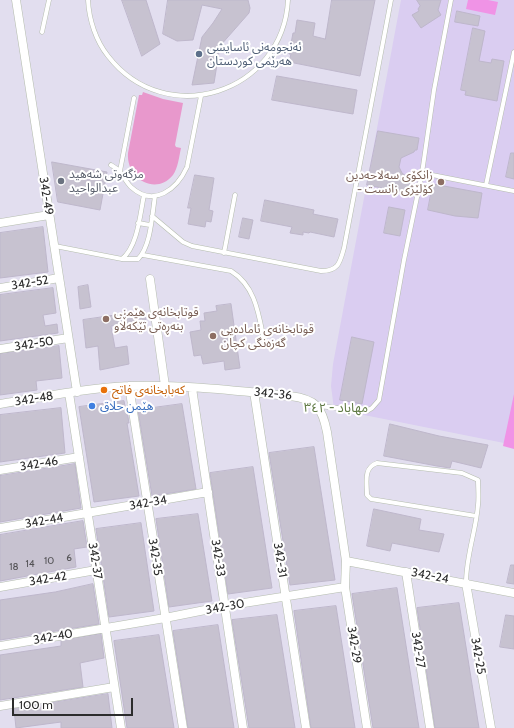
<!DOCTYPE html>
<meta charset="utf-8">
<style>
body{margin:0}
#map{position:relative;width:514px;height:728px;overflow:hidden;background:#e2deef;font-family:Cabin,sans-serif}
canvas{display:block}
.scale{position:absolute;left:12px;top:698px;width:121px;height:18px;box-sizing:border-box;border:2px solid #2c2c2c;border-top:0;padding-left:5px;font-size:12px;line-height:14px;white-space:nowrap;color:#2c2c2c;-webkit-text-stroke:3px #fff;paint-order:stroke}
</style>
<div id="map">
<canvas width="514" height="728"></canvas>
<div class="scale">100 m</div>
</div>
<script>
const g = document.querySelector('canvas').getContext('2d');
g.lineJoin = 'round';
function fill(path, color) { g.fillStyle = color; g.fill(path, 'evenodd'); }
function trace(path, color, width, dash) { g.strokeStyle = color; g.lineWidth = width; g.lineCap = dash ? 'butt' : 'round'; g.setLineDash(dash || []); g.stroke(path); }
function write(font, color, halo, rows, align = 'center') {
  g.font = font + ' Cabin,"Noto Sans Arabic",sans-serif'; g.lineWidth = 4; g.setLineDash([]); g.textBaseline = 'middle'; g.strokeStyle = halo; g.fillStyle = color; for (const [text, x, y, turn = 0] of rows) {
    g.save(); g.translate(x, y); g.rotate((+turn || 0) * Math.PI / 180); g.textAlign = isNaN(turn) ? turn : align; if (halo) g.strokeText(text, 0, 0); g.fillText(text, 0, 0); g.restore();
  }
}
fill(new Path2D(`
 M401 0H514V445L334 409 331 386 333 364Z`), '#dacdf1');
fill(new Path2D(`
 M143 92 163 99 183 103 175 145 176 147 181 148C179 157 178 168 173 175 156 196 126 179 128 153L139 95H142Z`), '#e898cc');
fill(new Path2D(`
 M468 0H488L498 2 495 15 466 9Z
 M514 394V449L503 446Z`), '#f093e6');
const building = new Path2D(`
 M122 0H146L160 44 142 56Z
 M168 0H248L250 8 249 13 220 46 214 83 192 85 202 37 213 23 222 9 202 5 193 40 177 41 163 34Z
 M332 0H375L360 76 289 62 291 54H289L293 33H295L297 20 315 23 313 36 325 39Z
 M417 0H441L438 10 441 15 421 28 412 15 419 11 418 9 420 6Z
 M457 11 480 16 478 26 455 22Z
 M473 28 485 31 479 61 491 63 492 59 504 61 497 101 465 95 466 91 461 90Z
 M277 76 357 90 353 114 272 100Z
 M378 131 419 138 417 150H415L414 152 401 158 399 167 402 173 407 177 410 183 408 193 367 185Z
 M511 153H514V179L506 177Z
 M52 162 107 172 100 210 58 202Z
 M195 175 214 178 209 210 213 211 211 222 206 221 205 227 188 224 191 208H188Z
 M433 184 482 193 478 218 455 216 428 210Z
 M265 200 314 210 313 214 338 219 334 237 310 232 309 233 303 232V235L290 233 292 227 261 221Z
 M389 207 405 210 400 236 384 233Z
 M243 218 253 220 249 239 239 237Z
 M43 227 48 272 0 278V233Z
 M88 285 91 307 80 309 78 287Z
 M53 288 56 313 43 315 45 326 57 324 58 333 0 341V295Z
 M231 304 240 368 225 370 224 361 203 364 201 355 194 356 190 332 201 330 200 321H205L204 313 217 311 216 306Z
 M145 311 146 321 111 326 115 348 127 346 129 364 100 370 98 346 86 348 83 320Z
 M352 337 374 342 362 404 340 400Z
 M59 346 62 378 36 381 37 390 0 395V354Z
 M124 401 126 411H127L129 423H127L139 496 94 502 79 407Z
 M182 404 196 489 152 496 138 410Z
 M61 408 65 453 0 462V415Z
 M390 424 439 436 488 445 481 468 452 461 450 468 437 466 384 456Z
 M314 447 335 580 290 585 269 453Z
 M75 464 81 508 0 522V476Z
 M253 467 272 588 228 594 210 473Z
 M374 509 421 519 419 530 444 534 439 552 392 543 390 551 367 546Z
 M198 514 212 601 169 607 156 519Z
 M83 521 87 547 74 549 76 567 0 581V535Z
 M141 523 154 611 109 617 96 529Z
 M511 565H514V584L507 583Z
 M93 584 99 624 0 640V600L55 592Z
 M397 588 419 728H373L352 594Z
 M459 603 479 728H435L417 608Z
 M336 606 355 728H311L294 611Z
 M277 615 295 728H249L232 620Z
 M506 615 514 616V649L500 647Z
 M218 625 234 728H188L173 631Z
 M101 634 104 658 80 663 83 687 0 700V655L61 646V641Z
 M159 635 174 728H127L114 641Z
 M108 694 112 728H61V722L16 728 14 709Z`);
fill(building, '#c7c2d0');
trace(building, '#beb7cb', 1);
const lane = new Path2D(`
 M88 0C89 20 96 41 108 56 166 131 283 93 288 0
 M42 32 49 0
 M111 165C114 167 118 169 120 172 124 177 127 183 131 187 154 208 177 189 187 167L201 96
 M120 171 134 98
 M422 173 514 191
 M486 185 514 52
 M152 216 183 242 192 246 321 271C339 271 340 262 344 248L391 0
 M138 223 150 225
 M55 246 122 259H138C151 246 152 215 155 196
 M224 253 235 195
 M143 255 231 271C257 287 259 318 265 345
 M122 259C138 246 140 214 144 195
 M318 406 367 411 372 408 379 400 404 260 422 173 434 90 451 0
 M466 583C466 556 476 531 478 505 479 497 478 488 478 480L462 473 377 463C363 468 367 482 367 495L371 499 476 516`);
const street = new Path2D(`
 M16 0 77 392
 M0 223 49 215
 M150 279 165 386
 M0 288 59 278
 M0 349 68 338
 M129 386 183 728
 M192 388 243 728
 M254 392 306 728
 M69 393 121 728
 M0 404C43 397 86 388 129 386 181 384 238 391 290 396 316 399 322 407 327 432L346 561 345 587 367 728
 M0 470 79 457
 M0 528 208 492
 M346 561 514 593
 M406 572 430 728
 M466 583 491 728
 M0 587 96 570
 M0 646 165 618 225 606 345 587
 M0 706 114 687`);
trace(lane, '#b5bdae', 5);
trace(street, '#b5bdae', 9);
trace(lane, '#fff', 4);
trace(street, '#fff', 8);
for (const [x, y, r, color] of [
 [199,54,4,"#5c6f8a"],
 [61,181,4,"#6b7280"],
 [441,182,4,"#8d6e63"],
 [106,319,4,"#8d6e63"],
 [213,336,4,"#8d6e63"],
 [104,390,4,"#e8710a"],
 [92,406,4,"#3f7fe0"]
]) { const dot = new Path2D(); dot.arc(x, y, r, 0, 2 * Math.PI); g.fillStyle = color; g.fill(dot); trace(dot, '#fff', 1.5); }
write('10px', '#535255', null, [
 ["6",69,558],
 ["10",49,561],
 ["14",30,564],
 ["18",14,567]
]);
write('12px', '#4e5e75', '#fff', [
 ["ئەنجومەنی ئاسایشی",207,47],
 ["هەرێمی کوردستان",207,61]
], 'left');
write('12px', '#5b616d', '#fff', [
 ["مزگه‌وتی شه‌هید",69,174],
 ["عبدالواحید",69,188]
], 'left');
write('12px', '#785e54', '#fff', [
 ["زانکۆی سەلاحەدین",433,175,"right"],
 ["- کۆلێژی زانست",433,189,"right"],
 ["قوتابخانەی هێمنی",114,312],
 ["بنەڕەتی تێکەڵاو",114,326],
 ["قوتابخانەی ئامادەیی",221,329],
 ["گەزەنگی کچان",221,343]
], 'left');
write('12px', '#2c2c2c', '#fff', [
 ["342-49",46,196,81],
 ["342-52",30,283,-9],
 ["342-50",34,344,-9],
 ["342-36",273,394,6],
 ["342-48",34,399,-9],
 ["342-46",39,464,-9],
 ["342-34",148,503,-10],
 ["342-44",44,521,-10],
 ["342-35",155,557,81],
 ["342-33",218,558,81],
 ["342-31",280,560,81],
 ["342-37",95,561,81],
 ["342-24",430,576,11],
 ["342-42",48,579,-9],
 ["342-30",225,607,-10],
 ["342-40",53,637,-10],
 ["342-29",354,645,81],
 ["342-27",418,650,81],
 ["342-25",478,656,80]
]);
write('12px', '#c56008', '#fff', [
 ["كەبابخانەی فاتح",112,390]
], 'left');
write('12px', '#366cbe', '#fff', [
 ["هێمن حلاق",100,406]
], 'left');
write('13px', '#617b46', '#fff', [
 ["مهاباد - ٣٤٢",336,408]
]);
</script>
